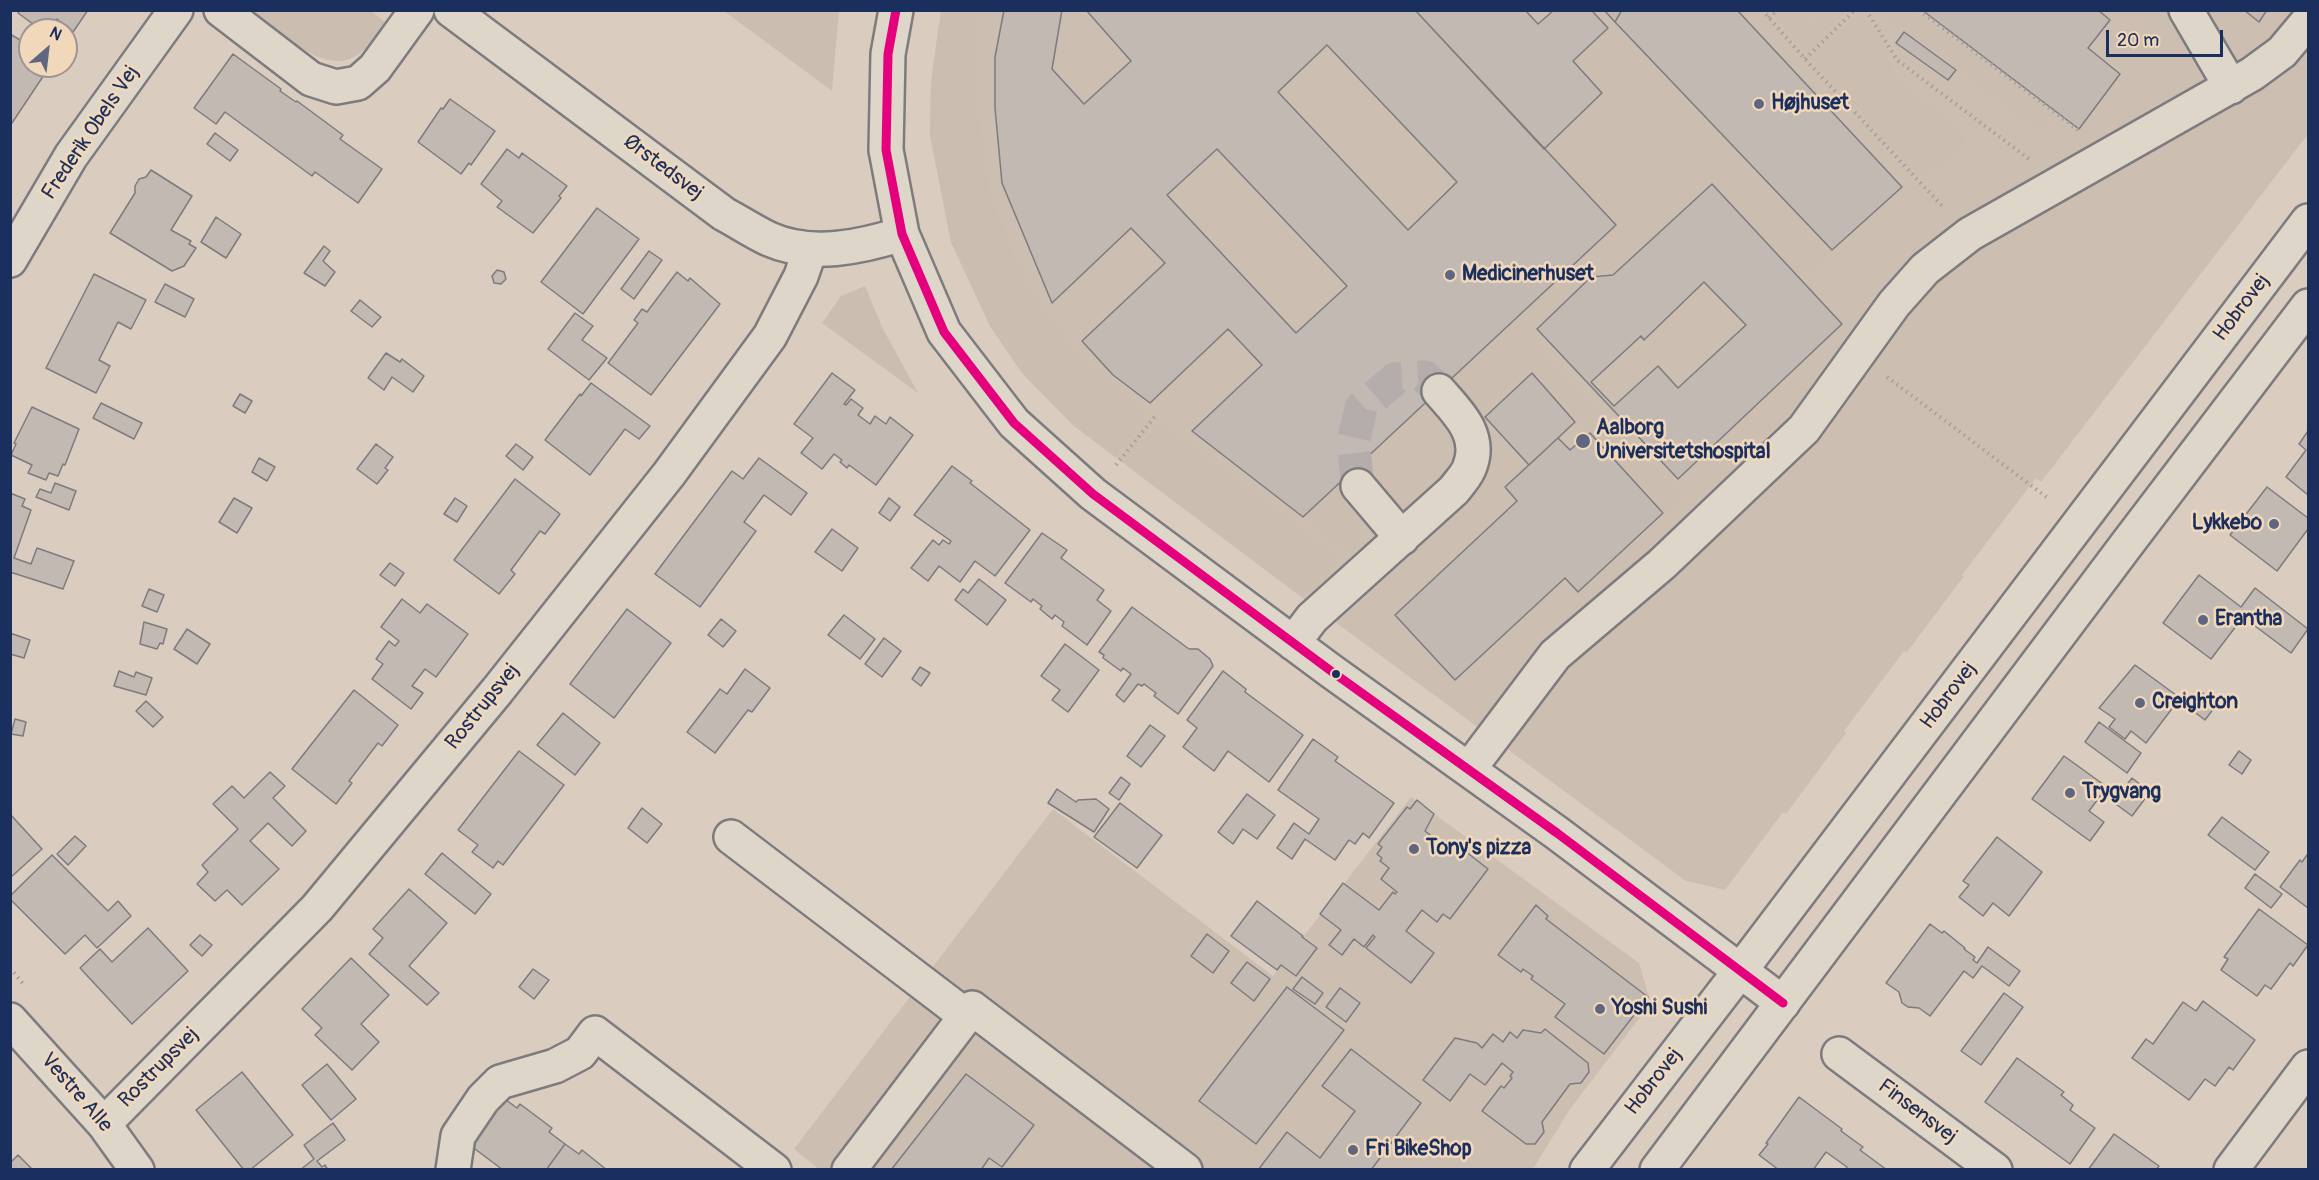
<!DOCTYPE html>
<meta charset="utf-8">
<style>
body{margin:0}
#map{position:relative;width:2319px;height:1180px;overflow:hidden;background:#dacdc0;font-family:Pangolin,sans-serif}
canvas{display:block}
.frame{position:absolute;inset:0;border:12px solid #1b2f5e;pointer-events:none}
.north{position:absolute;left:18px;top:18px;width:60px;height:60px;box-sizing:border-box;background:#f2d8ba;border:2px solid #9c9495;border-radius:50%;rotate:28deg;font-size:16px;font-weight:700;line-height:24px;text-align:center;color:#1b2f5e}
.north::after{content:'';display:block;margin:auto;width:21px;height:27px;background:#5e6680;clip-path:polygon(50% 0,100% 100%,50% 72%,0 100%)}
.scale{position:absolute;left:2106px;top:30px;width:117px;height:27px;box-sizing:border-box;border:3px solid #1b2f5e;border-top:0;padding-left:8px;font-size:18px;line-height:21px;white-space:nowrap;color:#1b2f5e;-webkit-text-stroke:4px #f2d8ba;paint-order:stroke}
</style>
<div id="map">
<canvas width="2319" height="1180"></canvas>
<div class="frame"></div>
<div class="north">N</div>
<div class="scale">20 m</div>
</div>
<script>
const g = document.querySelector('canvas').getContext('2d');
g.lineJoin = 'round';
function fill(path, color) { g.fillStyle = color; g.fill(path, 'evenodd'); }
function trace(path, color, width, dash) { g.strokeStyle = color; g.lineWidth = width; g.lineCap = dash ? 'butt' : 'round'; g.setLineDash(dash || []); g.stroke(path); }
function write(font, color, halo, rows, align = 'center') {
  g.font = font + ' Pangolin,sans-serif'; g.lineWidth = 5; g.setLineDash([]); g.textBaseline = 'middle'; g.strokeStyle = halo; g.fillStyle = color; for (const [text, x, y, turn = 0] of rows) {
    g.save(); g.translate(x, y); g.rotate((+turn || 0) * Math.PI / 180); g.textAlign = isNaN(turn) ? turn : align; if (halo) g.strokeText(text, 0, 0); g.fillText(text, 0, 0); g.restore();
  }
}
fill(new Path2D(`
 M941 11H2308V134L2041 482 2036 478 1962 575 1964 576 1907 652 1904 651 1844 731 1846 733 1786 814 1783 812 1725 890 1686 881 1300 596 1073 425 1022 373 990 326 951 242 930 135 931 81Z
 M1411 797 1639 963 1651 1003 1570 1109 1533 1169 820 1170 794 1149 1053 809 1273 976Z`), '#cdbeb2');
fill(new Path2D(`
 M253 11H371L387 23C377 35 368 49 354 57 321 75 278 29 253 11Z
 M724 11H839L832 91Z
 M941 11H975L976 106 989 193 1026 288 1070 348 1148 415 1115 457 1073 425 1022 373 990 326 951 242 930 135 931 81Z
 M1595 11H1604L1832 250 1802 279 1712 184 1613 275 1589 250 1544 149 1602 93 1573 61 1608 28 1593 12Z
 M1782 11H1800L1815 26 1832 11H1847L1807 48 1776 16Z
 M1880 11H1915L2054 115 2042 131Z
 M1861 13 1878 33 1896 79 1966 139 1921 178 1814 58Z
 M1577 261 1591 277 1528 338 1679 498 1665 510 1532 369 1481 413 1454 378Z
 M865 286 883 329 918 393 822 323 841 296Z
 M1158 423 1337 558 1300 596 1126 465Z
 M1335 487 1360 522 1358 542 1352 554 1303 517Z`), '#ccbdb1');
const building = new Path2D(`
 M20 10H88L73 32 57 19 49 30H41L18 13Z
 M1004 10H1062L1052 69 1084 104 1131 61 1086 10H1415L1616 225 1303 517 1192 431 1262 365 1228 329 1150 403 1113 375 1082 341 1165 263 1131 228 1052 303 1002 183 995 108V57ZM1327 45 1457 182 1408 230 1278 92ZM1217 149 1347 286 1296 333 1167 195Z
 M1415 10H1525L1538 24 1554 10H1595L1593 12 1608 28 1573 61 1602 93 1544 149Z
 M1604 10H1622L1615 22Z
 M1622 10H1737L1902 187 1832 250 1615 22Z
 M1922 10H2098L2110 20 2088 48 2120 74 2079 129Z
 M2244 10H2267L2259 22Z
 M1904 32 1956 70 1948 80 1896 43Z
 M10 34 30 46V66H50L10 126Z
 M233 54 281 89 280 91 296 102 297 101 343 135 340 139 382 169 358 203 315 172 312 176 225 112 216 124 194 108Z
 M450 99 495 131 471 165 469 163 461 174 418 142 441 108 443 109Z
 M215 133 238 150 230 161 207 144Z
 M507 149 519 158 522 153 567 186 559 196 561 198 533 233 497 207 502 201 481 184Z
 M151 170 192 196 171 230 191 241 189 244 196 248 184 266 172 271 110 233 135 193V186L139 179 146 177Z
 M1712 184 1842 324 1678 479 1537 329 1591 277 1613 275ZM1704 282 1746 325 1678 388 1658 366 1614 406 1591 382 1641 336 1644 340Z
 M597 208 639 239 583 314 541 282Z
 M216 217 241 234 226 258 201 242Z
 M324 246 330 251 323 261 335 272 325 286 304 273Z
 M649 251 662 260 634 299 621 289Z
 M497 270 504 272 506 279 501 284 494 283 492 276Z
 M677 272 688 281 690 278 720 304 651 395 608 363 638 323 634 320 642 309 647 312Z
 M94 274 146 300 131 329 118 322 99 360 110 366 96 393 46 368Z
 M165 284 194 299 185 317 155 302Z
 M360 300 381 317 372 327 351 311Z
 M575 313 593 326 582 340 607 358 589 380 548 349Z
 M386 353 400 362 402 359 424 376 413 392 392 377 384 390 368 378Z
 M832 373 855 390 844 404 846 405 851 399 863 408 858 415 870 424 875 416 886 424 890 417 913 435 876 485 849 465 847 468 840 462 842 460 834 454 822 469 801 453 813 438 794 424Z
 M1532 373 1575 422 1529 465 1485 417Z
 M591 383 650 426 639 439 625 429 590 475 545 440 580 394 581 396Z
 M240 394 252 401 245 413 233 406Z
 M101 403 142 423 134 439 93 418Z
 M32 407 79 429 65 465 63 464 58 476 49 473 46 480 28 473 32 465 11 455 16 444 14 443Z
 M2308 431V495L2286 477 2306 450 2299 444Z
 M1590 433 1663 513 1578 592 1565 578 1455 680 1395 615 1517 501 1505 487 1558 438 1570 450Z
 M376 444 393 457 385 468 388 470 377 484 357 469Z
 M516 444 533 457 523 470 506 456Z
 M259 458 275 467 267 481 252 472Z
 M759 458 807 493 791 515 764 495 744 522 756 531 700 607 655 574 732 471 743 479Z
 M952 466 972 481 970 483 1030 530 995 576 975 561 960 582 939 566 928 581 911 568 933 540 939 545 943 540 949 544 951 541 914 515Z
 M515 479 560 514 545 534 540 531 511 570 515 574 499 594 454 560Z
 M55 483 76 491 69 510 36 497 40 489 51 493Z
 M2267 487 2308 518V529L2277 571 2230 535Z
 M10 493 25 499 22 506 31 510 14 558 31 564 37 548 74 561 63 589 10 572Z
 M234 498 252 508 237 533 219 522Z
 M455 498 467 506 457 522 444 514Z
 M889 498 900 507 890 521 879 513Z
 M832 529 858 548 842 571 815 552Z
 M1042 533 1067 550 1061 558 1104 590 1097 600 1111 611 1087 645 1062 626 1064 622 1055 615 1052 619 1040 609 1042 606 1033 599 1031 602 1005 583Z
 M390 563 404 573 395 586 380 575Z
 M2199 575 2241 607 2255 588 2308 629 2291 653 2243 617 2211 659 2163 623Z
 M979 579 1006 600 987 625 955 600 963 589 968 593Z
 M149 589 164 595 157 612 142 606Z
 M402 599 420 613 427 604 468 634 436 677 425 669 412 686 423 693 411 709 372 679 383 664 376 659 389 641 395 646 399 641 381 627Z
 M1132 607 1189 649H1198L1210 659 1213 666 1178 714 1154 696 1156 693 1144 684 1142 686 1138 684 1124 702 1116 695 1131 674 1123 668 1121 671 1103 658 1104 655 1099 652Z
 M627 609 671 643 614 718 570 684Z
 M844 615 875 639 860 659 828 635Z
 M721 619 736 631 723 647 708 635Z
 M144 622 167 629 163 644 160 643 157 649 140 644Z
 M187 629 210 644 197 664 174 649Z
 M10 633 30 640 24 658 10 654Z
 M884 638 901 651 882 677 865 664Z
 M1065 644 1099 670 1068 712 1052 700 1060 690 1041 676Z
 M2135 665 2180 698 2146 743 2131 731 2125 739 2109 727 2115 719 2099 708Z
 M920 667 930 673 921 686 912 679Z
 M745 669 770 688 752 712 748 710 715 753 687 732 720 689 727 694Z
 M119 671 134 677 136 672 152 678 146 695 114 686Z
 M1223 671 1246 689 1245 692 1303 735 1269 782 1228 751 1214 771 1183 747 1197 728 1187 720Z
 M354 690 398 725 382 746 378 743 349 781 352 783 336 804 292 769Z
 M2200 691 2217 704 2205 720 2188 707Z
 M146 701 163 717 153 727 136 711Z
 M563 713 600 743 575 775 537 745Z
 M15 719 26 722 23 736 11 734Z
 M2099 722 2141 753 2127 773 2085 742Z
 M1150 725 1165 736 1141 767 1127 756Z
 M1313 739 1338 757 1335 761 1394 803 1369 838 1363 833 1355 844 1349 840 1335 860 1305 839 1292 859 1277 848 1294 823 1309 834 1319 819 1278 790Z
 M519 751 564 785 503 865 498 861 493 868 472 852 478 845 458 830Z
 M2239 751 2251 760 2242 774 2229 765Z
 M2064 756 2107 787 2089 811 2104 822 2090 841 2032 799Z
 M270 772 285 786 273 798 306 831 292 846 268 823 250 841 279 869 242 905 227 890 215 901 197 884 208 872 202 865 238 829 213 804 232 786 244 798Z
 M1121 777 1130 784 1119 800 1109 793Z
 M2132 778 2150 792 2132 816 2113 802Z
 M1057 789 1076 802 1078 800 1096 799 1109 809 1094 832 1048 803Z
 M1247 794 1275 815 1257 839 1243 829 1233 844 1218 832Z
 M1417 800 1434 814 1425 831 1460 858 1465 851 1488 869 1450 919 1443 914 1437 922 1422 910 1406 931 1434 953 1411 983 1366 948 1375 937 1373 935 1364 947 1354 939 1342 955 1329 945 1341 930 1320 914 1343 883 1379 910 1393 892 1395 894 1397 892 1381 879 1389 868 1380 861 1382 858 1377 854 1382 847 1378 844 1407 807 1410 809Z
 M1120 803 1162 835 1137 868 1094 837Z
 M642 808 662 824 647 843 628 828Z
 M10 814 42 849 10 878Z
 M2222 817 2269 852 2255 870 2208 835Z
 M75 836 86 846 68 865 57 854Z
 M1997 837 2042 872 2009 916 1993 903 1983 916 1959 897 1969 885 1963 881Z
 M442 853 491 894 475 914 425 874Z
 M52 855 108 911 118 901 131 916 97 948 85 935 65 954 10 899V896Z
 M2307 855 2308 857V908L2280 887 2300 860 2302 862Z
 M2255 874 2282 894 2271 908 2245 888Z
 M409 889 447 923 409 966 439 993 427 1005 369 954 383 938 373 929Z
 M1257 901 1303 936 1302 937 1317 948 1296 976 1281 965 1277 970 1231 936Z
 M1536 905 1548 916 1546 919 1648 997 1604 1054 1555 1017 1565 1004 1531 979 1533 976 1523 969 1521 972 1498 955Z
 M2259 909 2308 945 2293 966 2290 963 2271 989 2265 985 2257 996 2221 970 2228 959 2224 957Z
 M1930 924 1942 933 1944 931 1965 948 1964 949 1975 957 1973 960 1977 963 1988 947 2020 971 2009 986 1982 966 1973 978 1964 971 1930 1016 1919 1008 1908 1007 1902 1003 1899 992 1886 983Z
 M148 928 188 971 132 1024 80 968 100 949 112 962Z
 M1207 934 1229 951 1213 973 1191 956Z
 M200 935 212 945 202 956 190 945Z
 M351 958 389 995 361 1024 379 1042 352 1070 315 1035 322 1028 302 1009Z
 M1247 962 1270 979 1254 1001 1231 983Z
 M533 969 549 980 534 999 519 987Z
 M1302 977 1323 993 1315 1004 1293 989Z
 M1287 987 1344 1030 1256 1144 1199 1101Z
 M1340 988 1360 1003 1346 1022 1326 1007Z
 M2004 993 2023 1007 1981 1065 1961 1051Z
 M2203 1001 2255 1040 2233 1070 2229 1067 2215 1086 2205 1079 2189 1100 2132 1058 2146 1039 2153 1044 2183 1002 2196 1011Z
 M1545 1029 1588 1063 1589 1072 1581 1083 1570 1084 1542 1122 1544 1132 1535 1144H1526L1482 1111 1501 1086 1504 1088 1512 1078 1510 1076 1513 1072 1502 1063 1485 1085 1470 1074 1450 1101 1423 1080 1455 1038 1477 1043 1482 1048 1493 1034 1503 1042 1510 1032 1517 1038 1523 1030 1541 1033Z
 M1351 1049 1421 1103 1371 1170H1258L1287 1132 1320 1158 1355 1111 1322 1086Z
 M2017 1058 2064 1092 2061 1095 2073 1105 2070 1110 2095 1128 2070 1164 1985 1102Z
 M327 1064 356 1099 331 1120 302 1085Z
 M242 1072 293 1135 250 1170H244L196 1110Z
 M966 1074 1034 1125 1002 1167 989 1158 981 1170H891Z
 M502 1097 517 1108 520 1104 552 1128 549 1132 565 1144 546 1170H503L467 1143Z
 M1799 1097 1842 1129 1841 1131 1863 1147 1860 1150 1887 1170H1845L1847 1167 1826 1152 1813 1170H1779L1759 1155 1768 1144 1766 1143Z
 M333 1123 345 1140 317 1161 322 1167 325 1165 328 1170H300L314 1159 304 1145Z
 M2114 1134 2159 1166 2156 1170H2088Z
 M565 1144 579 1154 582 1150 607 1170H546Z
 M18 1155 33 1170H10V1163Z`);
fill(building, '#c1b9b2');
trace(building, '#7d7b7e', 1.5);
trace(new Path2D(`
 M1358 486 1353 442 1361 408 1395 379 1425 377 1439 391`), '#b4adac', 33, [33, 16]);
const minor = new Path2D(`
 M221 10 311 79 336 87 358 83 375 68 417 10
 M451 10 724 214C739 222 754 232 769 239 811 258 861 247 902 234
 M896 10 888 54 886 150 902 234 944 332 1014 423 1093 494 1331 671 1557 833 1783 1003
 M2186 10 2231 87
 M10 260 71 156 176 10
 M1358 486 1402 538
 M1293 643 1312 618 1454 490C1459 483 1468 474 1470 466 1482 434 1457 412 1439 391
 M1469 769 1555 655 1662 564 1804 429 1894 304 1925 269 1970 234 2252 74 2282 52 2308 21
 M731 837 966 1016
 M10 1020 104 1124 137 1170
 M1839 1054 1995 1170
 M104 1124 317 908 497 691 669 474 770 336 801 276 810 250
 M453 1170 458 1136 483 1099 500 1082 555 1066 580 1053 595 1033 774 1170
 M849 1170 972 1008 1185 1170
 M2231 1170 2308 1067`);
const major = new Path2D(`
 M1587 1170 1740 971 2308 221
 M1657 1170 2127 544 2308 306`);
trace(minor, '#7d7b7e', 38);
trace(major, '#7d7b7e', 38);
trace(new Path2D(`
 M1762 10 1805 59 1944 208
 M1866 10 1897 60 2029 159
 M1919 10 2078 130
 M1769 18 1777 10
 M1805 59 1855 10
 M1887 377 2049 499
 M1116 465 1157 414
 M10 968 25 986`), '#a39f9d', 4, [1.5, 4.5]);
trace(minor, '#dfd6ca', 33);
trace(major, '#dfd6ca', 33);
trace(new Path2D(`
 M896 10 888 54 886 150 902 234 944 332 1014 423 1093 494 1331 671 1557 833 1783 1003`), '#e5007d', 9);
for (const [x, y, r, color] of [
 [1759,104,6,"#5e6680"],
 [1450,275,6,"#5e6680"],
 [1583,441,8,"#5e6680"],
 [2274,524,6,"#5e6680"],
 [2203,620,6,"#5e6680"],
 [1336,674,5,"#1b2f5e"],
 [2140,703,6,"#5e6680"],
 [2070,793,6,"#5e6680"],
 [1414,849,6,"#5e6680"],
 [1600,1009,6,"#5e6680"],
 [1353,1150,6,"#5e6680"]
]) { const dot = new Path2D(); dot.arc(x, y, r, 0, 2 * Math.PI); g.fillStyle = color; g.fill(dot); trace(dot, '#f2d8ba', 2); }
write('bold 21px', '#1b2f5e', '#f2d8ba', [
 ["Højhuset",1771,104],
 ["Medicinerhuset",1462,275],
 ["Aalborg",1596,429],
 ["Universitetshospital",1596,453],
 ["Lykkebo",2262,524,"right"],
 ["Erantha",2215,620],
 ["Creighton",2152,703],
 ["Trygvang",2082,793],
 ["Tony's pizza",1426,849],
 ["Yoshi Sushi",1612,1009],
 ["Fri BikeShop",1365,1150]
], 'left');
write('21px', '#1b2f5e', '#f2d8ba', [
 ["Frederik Obels Vej",91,133,-56],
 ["Ørstedsvej",663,168,37],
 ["Hobrovej",2242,308,-53],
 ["Hobrovej",1949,696,-53],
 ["Rostrupsvej",483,707,-51],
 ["Rostrupsvej",159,1068,-45],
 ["Hobrovej",1654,1082,-52],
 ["Vestre Alle",76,1093,49],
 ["Finsensvej",1917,1112,37]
]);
</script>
